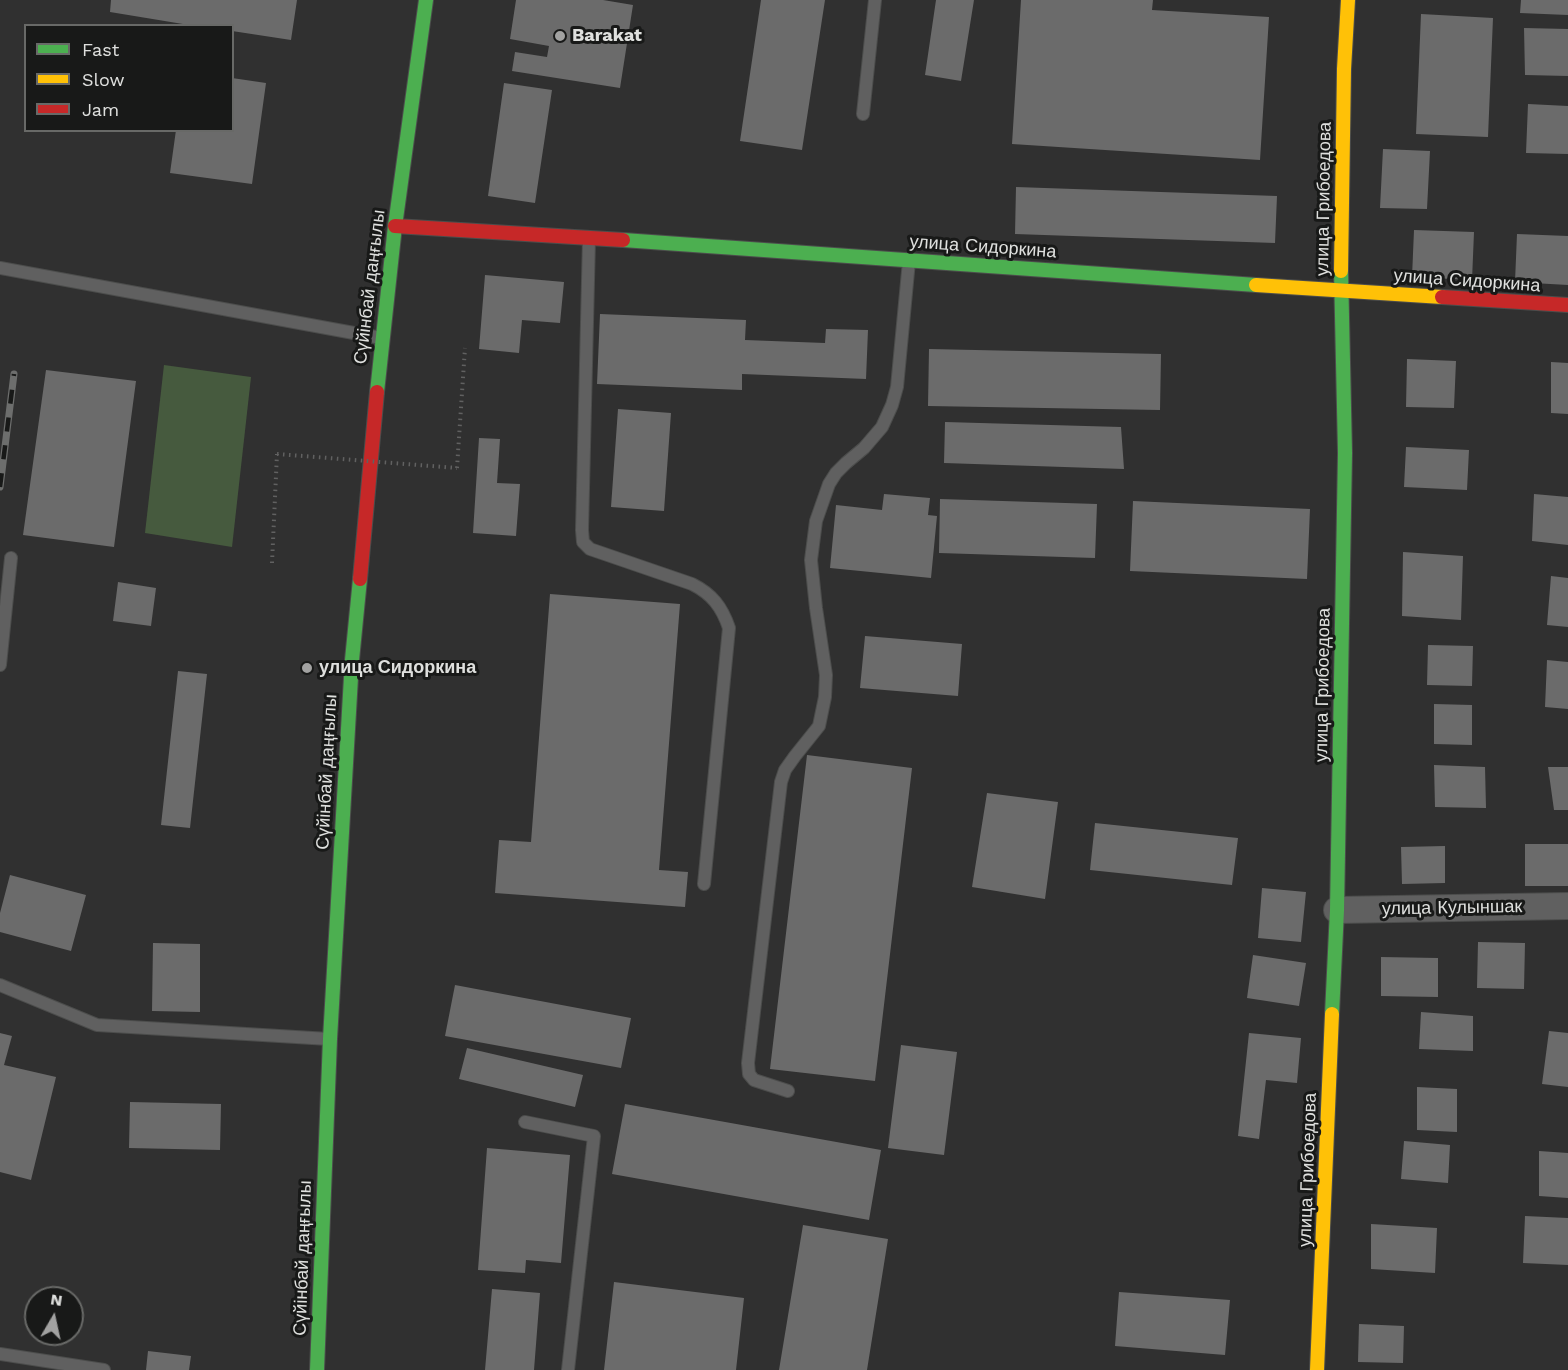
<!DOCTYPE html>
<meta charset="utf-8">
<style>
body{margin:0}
#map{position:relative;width:1568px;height:1370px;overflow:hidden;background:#303030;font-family:"Work Sans",sans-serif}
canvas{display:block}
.legend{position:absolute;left:24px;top:24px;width:210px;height:108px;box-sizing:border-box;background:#181918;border:2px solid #686967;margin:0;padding:8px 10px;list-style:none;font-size:18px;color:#dfe0de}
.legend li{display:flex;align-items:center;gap:12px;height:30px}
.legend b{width:30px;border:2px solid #686967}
.north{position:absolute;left:24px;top:1286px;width:60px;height:60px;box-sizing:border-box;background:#181918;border:2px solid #686967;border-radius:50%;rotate:9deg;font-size:16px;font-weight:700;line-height:24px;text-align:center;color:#dfe0de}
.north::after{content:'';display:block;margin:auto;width:21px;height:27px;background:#a2a2a1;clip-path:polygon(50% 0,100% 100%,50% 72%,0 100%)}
</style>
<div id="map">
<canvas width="1568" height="1370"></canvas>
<ul class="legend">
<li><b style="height:8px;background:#4caf50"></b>Fast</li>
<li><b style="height:8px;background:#ffc107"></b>Slow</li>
<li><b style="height:8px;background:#c62828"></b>Jam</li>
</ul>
<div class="north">N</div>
</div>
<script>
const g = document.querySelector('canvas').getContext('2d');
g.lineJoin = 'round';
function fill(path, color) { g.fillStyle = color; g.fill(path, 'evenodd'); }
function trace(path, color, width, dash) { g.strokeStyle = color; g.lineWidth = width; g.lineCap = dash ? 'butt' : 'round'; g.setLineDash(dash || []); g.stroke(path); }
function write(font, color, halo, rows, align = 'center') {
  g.font = font + ' "Work Sans",sans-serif'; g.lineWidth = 6; g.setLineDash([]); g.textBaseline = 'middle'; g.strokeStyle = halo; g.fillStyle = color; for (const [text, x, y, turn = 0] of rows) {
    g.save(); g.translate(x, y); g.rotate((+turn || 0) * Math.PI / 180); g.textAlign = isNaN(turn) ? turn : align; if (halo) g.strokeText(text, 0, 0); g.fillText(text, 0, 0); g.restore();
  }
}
fill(new Path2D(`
 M164 365 251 377 232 547 145 533Z`), '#465a3e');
fill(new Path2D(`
 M111 0H297L291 40 232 31V26H195L110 12Z
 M516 0H603L633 5 620 88 512 71 515 52 547 57 549 46 510 39Z
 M761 0H825L802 150 740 141Z
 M936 0H974L961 81 925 75Z
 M1021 0H1153L1152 10 1269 17 1260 160 1012 144Z
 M1521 0H1568V15L1520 13Z
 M1421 14 1493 18 1488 137 1416 134Z
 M1524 28 1568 29V76L1525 75Z
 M232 78 266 83 252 184 170 173 176 130H232Z
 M504 83 552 90 535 203 488 196Z
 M1528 104 1568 106V154L1526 153Z
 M1383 149 1430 151 1427 209 1380 208Z
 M1016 187 1277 196 1275 243 1015 234Z
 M1414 230 1474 232 1472 280 1412 277Z
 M1517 234 1568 236V285L1515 282Z
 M485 275 564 282 560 323 522 320 519 353 479 349Z
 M600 314 746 320 745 340 825 343 826 329 868 330 866 379 742 374V390L597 384Z
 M929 349 1161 354 1160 410 928 406Z
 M1407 359 1456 361 1454 408 1406 407Z
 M1551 362 1568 363V414L1551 413Z
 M46 370 136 381 114 547 23 535Z
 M618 409 671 413 664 511 611 507Z
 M945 422 1121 427 1124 469 944 463Z
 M479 438 500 439 497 483 520 484 516 536 473 533Z
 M1406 447 1469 450 1467 490 1404 487Z
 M884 494 930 498 928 515 937 516 931 578 830 568 836 505 882 510Z
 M1534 494 1568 497V545L1532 541Z
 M940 499 1097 504 1095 558 939 553Z
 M1133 501 1310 509 1307 579 1130 571Z
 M1403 552 1463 556 1461 620 1402 616Z
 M1551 576 1568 578V627L1547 625Z
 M118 582 156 588 151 626 113 621Z
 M550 594 680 604 659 870 688 872 685 907 495 893 499 840 531 842Z
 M865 636 962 644 958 696 860 688Z
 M1428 645 1473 646 1472 686 1427 685Z
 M1547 660 1568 662V709L1545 707Z
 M178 671 207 674 190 828 161 825Z
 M1434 704 1472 705V745L1434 744Z
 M807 755 912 768 875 1081 770 1069Z
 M1434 765 1485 767 1486 808 1435 807Z
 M1548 767H1568V810H1554Z
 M987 793 1058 802 1045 899 972 887Z
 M1095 823 1238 838 1232 885 1090 870Z
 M1525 844H1568V886H1525Z
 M1445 846V883L1402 884 1401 847Z
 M10 875 86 895 71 951 0 932V913Z
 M1262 888 1306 892 1301 942 1258 938Z
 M1478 942 1525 943 1524 989 1477 988Z
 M153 943 200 944V1012L152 1011Z
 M1253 955 1306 963 1299 1006 1247 998Z
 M1381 957 1438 958V997L1381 996Z
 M455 985 631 1018 621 1068 445 1036Z
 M1421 1012 1473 1016V1051L1419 1049Z
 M1549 1031 1568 1033V1087L1542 1084Z
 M0 1033 12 1036 4 1065 56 1077 31 1180 0 1172Z
 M1249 1033 1301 1038 1297 1083 1266 1080 1259 1139 1238 1136Z
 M901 1045 957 1052 944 1155 888 1148Z
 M467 1048 583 1075 575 1107 459 1079Z
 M1417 1087 1457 1089V1132L1417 1130Z
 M130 1102 221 1104 220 1150 129 1148Z
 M625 1104 881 1150 869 1220 612 1174Z
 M1404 1141 1450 1145 1448 1183 1401 1179Z
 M487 1148 570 1155 561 1263 526 1260 525 1273 478 1270Z
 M1539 1151 1568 1153V1198L1539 1196Z
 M1525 1216 1568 1218V1265L1523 1263Z
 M1371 1224 1437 1228 1435 1273 1371 1269Z
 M803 1225 888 1239 867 1370H779Z
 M614 1282 744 1298 736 1370H604Z
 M492 1289 540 1293 534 1370H485Z
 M1119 1292 1230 1300 1225 1355 1115 1346Z
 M1359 1324 1404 1326 1403 1363 1358 1362Z
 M148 1351 191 1356 189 1370H146Z`), '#6b6b6b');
const lane = new Path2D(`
 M863 114 875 0
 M589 239 582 530 583 542 590 549 692 584C712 594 722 607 729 628L704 884
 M0 268 381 338
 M0 665 11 558
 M0 985 97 1025 329 1039
 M788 1091 754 1080 749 1074 748 1063 781 782 785 770 795 756 819 726 825 697 826 675 816 608 811 560 816 521 829 484 836 473 846 463 864 448 882 427 892 405 897 387 909 261
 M525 1122 594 1136 568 1370
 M0 1354 104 1370`);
const street = new Path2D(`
 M1337 910 1568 906`);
const fast = new Path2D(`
 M623 240 1256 285
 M377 392 395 226 426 0
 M1332 1014 1337 910 1345 453 1341 271
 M317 1370 330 1039 352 660 360 579`);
const slow = new Path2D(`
 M1341 271 1344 69 1348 0
 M1256 285 1442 297
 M1317 1370 1332 1014`);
const jam = new Path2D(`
 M395 226 623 240
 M1442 297 1568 305
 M360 579 377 392`);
trace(lane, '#4c4d4c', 14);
trace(street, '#4c4d4c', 28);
trace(fast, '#4c4d4c', 16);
trace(slow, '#4c4d4c', 16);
trace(jam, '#4c4d4c', 16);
trace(new Path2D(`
 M457 468 465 348
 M272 563 277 454`), '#616161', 4, [1.5, 4.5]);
trace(lane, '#606060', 12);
trace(street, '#606060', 26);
trace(fast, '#4caf50', 14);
trace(slow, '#ffc107', 14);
trace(jam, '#c62828', 14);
const rail = new Path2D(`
 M0 487 14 374`);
trace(rail, '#6d6e6d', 7);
trace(rail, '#181918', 4.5, [14]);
trace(new Path2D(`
 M277 454 457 468`), '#616161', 4, [1.5, 4.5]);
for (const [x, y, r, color] of [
 [560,36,6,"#a2a2a1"],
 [307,668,6,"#a2a2a1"]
]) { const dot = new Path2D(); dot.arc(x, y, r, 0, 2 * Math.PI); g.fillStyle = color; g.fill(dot); trace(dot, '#181918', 2); }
write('bold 18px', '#dfe0de', '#181918', [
 ["Barakat",572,36],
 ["улица Сидоркина",319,668]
], 'left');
write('18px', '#dfe0de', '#181918', [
 ["улица Грибоедова",1324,199,-89],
 ["улица Сидоркина",983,247,4],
 ["улица Сидоркина",1467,281,4],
 ["Сүйінбай даңғылы",370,287,-83],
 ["улица Грибоедова",1323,685,-89],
 ["Сүйінбай даңғылы",327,772,-87],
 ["улица Кулыншак",1452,908,-1],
 ["улица Грибоедова",1308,1170,-88],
 ["Сүйінбай даңғылы",303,1258,-88]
]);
</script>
